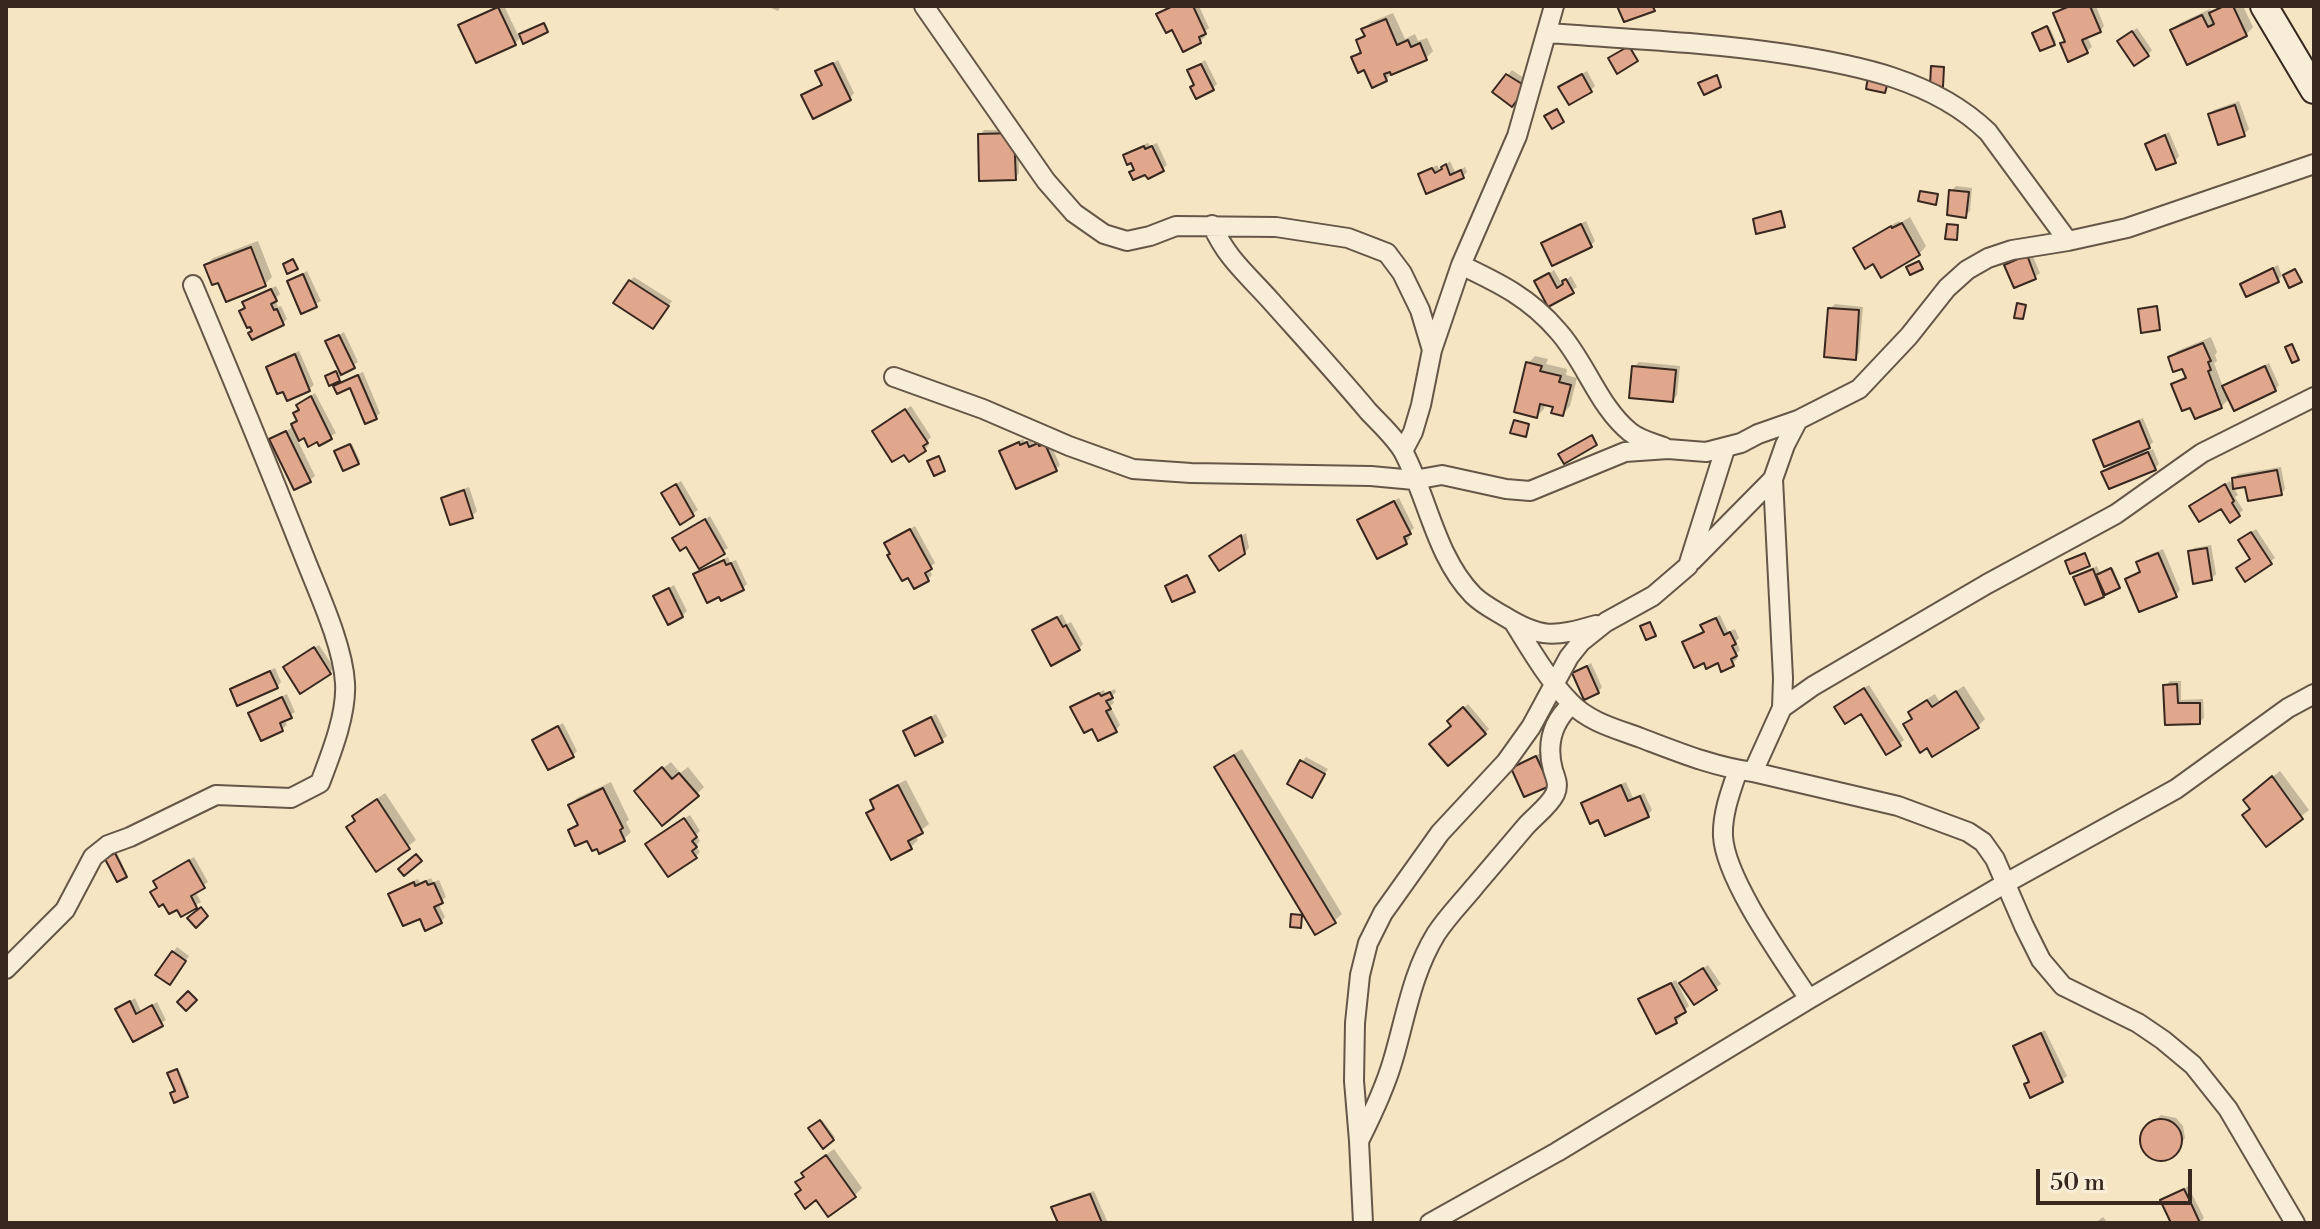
<!DOCTYPE html>
<style>
body{margin:0}
#map{position:relative;width:2320px;height:1229px;overflow:hidden;background:#f5e5c2;font-family:"Libre Bodoni",serif}
canvas{display:block}
.frame{position:absolute;inset:0;border:8px solid #37271f;pointer-events:none}
.scale{position:absolute;left:2036px;top:1169px;width:156px;height:36px;box-sizing:border-box;border:4px solid #37271f;border-top:0;padding-left:10px;font-size:24px;line-height:28px;white-space:nowrap;color:#37271f;-webkit-text-stroke:6px #f8eed7;paint-order:stroke}
</style>
<div id="map">
<canvas width="2320" height="1229"></canvas>
<div class="frame"></div>
<div class="scale">50 m</div>
</div>
<script>
const g = document.querySelector('canvas').getContext('2d');
g.lineJoin = 'round';
function fill(path, color) { g.fillStyle = color; g.fill(path, 'evenodd'); }
function trace(path, color, width, dash) { g.strokeStyle = color; g.lineWidth = width; g.lineCap = dash ? 'butt' : 'round'; g.setLineDash(dash || []); g.stroke(path); }
fill(new Path2D(`
 M498 6H504L519 37 546 24 548 29 522 36 515 43 460 26 465 21Z
 M766 6H781L778 11Z
 M1172 6H1199L1209 28 1203 33 1205 37 1200 41 1173 27 1159 15Z
 M2067 6H2096L2104 26 2100 31 2087 36 2092 47 2087 51 2063 44 2066 40 2055 14Z
 M2229 6H2243L2253 27 2246 35 2173 30 2180 23 2210 9 2212 13 2217 8V11Z
 M1393 13 1405 39 1415 34 1418 41 1427 38 1433 51 1426 58 1393 72 1386 80 1365 68 1353 57 1362 49 1358 41 1365 33 1364 29 1371 22Z
 M2049 26 2056 42 2054 43 2036 31Z
 M2137 28 2152 50 2148 55 2124 37Z
 M838 60 854 93 850 98 814 116 804 95 824 84 818 72Z
 M1205 60 1217 84 1213 88 1196 84 1189 71Z
 M1512 70 1530 82 1512 105 1495 92Z
 M1587 71 1595 86 1591 90 1565 83Z
 M2239 101 2249 129 2244 134 2210 114 2214 110Z
 M984 130H1018L1019 173 1015 178 980 135Z
 M2169 132 2179 156 2175 161 2147 144 2152 140Z
 M1148 143 1150 146 1157 143 1167 165 1162 169H1136L1125 156 1130 151Z
 M1450 161 1455 172 1465 167 1467 172 1463 176 1420 175 1437 165 1440 170Z
 M1956 186 1972 188 1970 211 1966 215 1951 191Z
 M1910 217 1926 246 1919 254 1874 261 1855 249 1863 241 1899 221 1900 223Z
 M1586 221 1595 241 1591 245 1543 243 1548 239Z
 M258 241 272 277 265 284 220 280 206 265 213 258Z
 M2031 252 2040 273 2035 277 2007 265 2011 260Z
 M2278 265 2282 276 2278 280 2242 284 2247 280Z
 M1554 270 1562 284 1571 276 1577 287 1549 304 1536 282Z
 M307 271 321 301 302 311 289 281Z
 M634 277 672 301 657 322 630 281Z
 M276 286 280 294 275 299 278 307 281 306 287 319 283 323 254 330 242 311 246 307 244 303 249 298Z
 M1835 304 1863 307 1859 353 1855 358 1830 309Z
 M2158 306 2161 327 2159 328 2141 310Z
 M344 332 358 362 339 374 341 377 339 379 329 375 341 370 327 342Z
 M2211 337 2217 352 2215 355 2217 361 2214 363 2223 387 2229 382 2269 363 2279 385 2275 390 2230 398 2221 407 2191 405 2174 385 2187 375 2183 366 2170 358 2177 351Z
 M299 351 314 385 309 389 268 367 273 363Z
 M1535 356 1548 359 1546 364 1567 369 1566 375 1577 378 1570 406 1563 414 1555 406 1545 403 1544 409 1537 416 1528 363Z
 M1639 362 1680 366 1677 395 1673 400 1634 367Z
 M363 372 380 413 376 417 351 385 336 386 340 382Z
 M315 393 336 433 319 443 305 436 297 439 315 476 310 480 272 440 294 426 293 424 298 419 295 413 303 401Z
 M911 406 931 437 927 441 929 445 925 449 904 452 879 427Z
 M2143 418 2153 442 2143 453 2153 449 2159 464 2155 468 2104 472 2115 461 2095 441 2100 436Z
 M1023 439 1025 442 1031 439 1033 444 1042 440 1049 441 1060 465 1056 469 1001 451 1006 447Z
 M352 444 360 461 358 463 338 450Z
 M2281 467 2285 489 2281 494 2247 485 2234 479 2238 474Z
 M681 481 698 510 681 522 668 489Z
 M2230 481 2238 495 2235 497 2243 510 2239 514 2221 506H2191Z
 M469 487 477 511 472 516 452 523 443 498 448 494Z
 M1399 498 1414 528 1408 533 1410 538 1406 543 1359 520 1364 516Z
 M710 516 728 548 700 566 687 544 675 538Z
 M915 526 935 563 929 568 932 575 928 579 892 553 887 543Z
 M2256 529 2275 558 2245 579 2252 558 2245 536Z
 M1246 533 1249 548 1244 553 1216 551Z
 M2211 545 2216 574 2211 579 2190 552 2194 548Z
 M2163 549 2180 590 2176 595 2127 579 2141 570 2138 563 2142 558Z
 M728 557 730 562 736 560 747 584 743 588 696 575 700 570Z
 M2097 566 2100 573 2113 568 2120 585 2103 595 2076 578 2080 573Z
 M674 585 687 611 682 616 656 596Z
 M1062 614 1067 624 1071 622 1083 644 1079 649 1034 630Z
 M1720 615 1728 632 1735 629 1739 638 1736 641 1740 650 1735 655 1737 659 1732 664 1719 661 1684 642 1689 638 1705 630 1703 625 1707 621Z
 M319 645 334 668 329 673 290 663Z
 M1591 663 1602 687 1598 692 1574 673Z
 M275 668 281 682 277 687 232 689 236 685Z
 M2170 681H2181V700L2203 699 2204 718 2200 722 2167 723 2165 686Z
 M1869 685 1904 740 1899 744 1861 712 1841 703Z
 M1964 686 1985 719 1978 726 1905 724 1913 717 1910 712 1917 705 1935 694 1939 701Z
 M1115 689 1116 692 1111 697 1114 703 1110 706 1120 725 1116 730 1093 726 1073 708 1077 703 1104 690 1105 693Z
 M287 694 295 712 284 719 287 725 282 729 262 738 251 713 255 709Z
 M1468 704 1489 729 1485 733 1453 725 1450 721Z
 M936 714 947 736 942 740 916 753 905 731 910 727Z
 M563 723 577 751 573 755 535 740Z
 M1242 749 1342 914 1334 921 1217 767 1224 760Z
 M1541 753 1553 780 1549 784 1513 768 1518 764Z
 M1306 757 1328 769 1311 795 1302 762Z
 M671 762 680 773 688 767 704 787 697 794 643 784Z
 M2280 771 2309 810 2266 844 2252 808 2253 793Z
 M906 780 929 824 915 835 918 840 911 847 869 813 876 807 872 800 880 793Z
 M611 782 629 820 626 822 631 832 624 839 588 838 570 831 579 823 570 806 577 798Z
 M1626 782 1633 798 1644 793 1652 810 1648 815 1599 817 1583 803 1588 799Z
 M385 793 416 840 377 869 348 827 357 819 355 816 362 809Z
 M690 815 700 831 696 835 700 841 696 846 700 852 695 857 652 840Z
 M117 853 127 874 126 875 109 857Z
 M194 857 208 882 195 891 201 902 182 914 178 907 164 901 153 892 158 886 155 881 160 877Z
 M431 878 433 882 439 880 446 897 438 903 445 917 441 922 421 916 390 894 395 890 418 879 420 883Z
 M177 947 189 956 174 978 173 952Z
 M1708 965 1721 984 1694 1003 1686 979Z
 M1676 980 1689 1006 1679 1014 1681 1017 1676 1022 1641 999 1645 995Z
 M135 998 141 1011 157 1002 166 1020 133 1040 117 1010Z
 M2045 1030 2067 1076 2062 1080 2027 1084 2030 1080 2015 1047 2020 1042Z
 M178 1068 189 1093 175 1100 177 1090 171 1071Z
 M2161 1115 2176 1118 2183 1126 2185 1138 2175 1153 2167 1159H2159L2146 1152 2143 1142 2148 1126Z
 M822 1120 835 1137 823 1146 811 1128Z
 M834 1149 862 1188 855 1195 817 1198 803 1189 798 1183 811 1166Z
 M2188 1186 2204 1218 2199 1223H2173L2162 1201Z
 M1094 1191 1108 1223H1060L1054 1207 1058 1203Z
 M2103 1217 2108 1223H2095Z`), '#0003');
const building = new Path2D(`
 M1173 6H1193L1206 34 1199 37 1201 43 1183 52 1172 30 1166 33 1156 14Z
 M1617 6H1655L1653 7 1655 11 1624 22Z
 M2070 6H2090L2101 32 2082 40 2088 53 2068 62 2060 43 2065 42 2053 13Z
 M2224 6H2233L2247 36 2187 65 2170 30 2202 15 2208 27 2214 24 2209 13Z
 M498 7 516 45 476 63 458 25Z
 M1386 19 1397 45 1408 40 1411 47 1420 43 1427 60 1391 75 1390 72 1384 74 1387 81 1372 88 1364 70 1358 73 1351 57 1361 53 1356 40 1365 36 1361 29Z
 M544 23 548 32 523 44 519 34Z
 M2047 26 2055 45 2040 51 2032 33Z
 M2132 31 2149 56 2134 66 2117 41Z
 M1629 46 1638 61 1617 74 1608 58Z
 M833 63 851 100 813 119 801 95 822 85 815 71Z
 M1201 64 1214 90 1196 99 1190 87 1194 85 1187 70Z
 M1931 66 1944 67 1943 87 1930 86Z
 M1506 74 1527 87 1512 107 1492 92Z
 M1582 74 1592 92 1569 105 1558 87Z
 M1717 75 1721 87 1704 95 1698 83Z
 M1868 77 1888 82 1885 93 1866 89Z
 M2235 105 2245 136 2218 145 2208 114Z
 M1557 109 1564 122 1552 129 1544 116Z
 M1014 133 1016 180 979 181 978 134Z
 M2165 135 2176 163 2156 170 2145 144Z
 M1144 146 1145 149 1152 146 1164 171 1148 179 1145 175 1133 180 1129 172 1134 170 1131 163 1127 165 1123 155Z
 M1446 164 1450 175 1461 170 1464 178 1426 194 1418 174 1432 168 1435 173 1442 169 1441 167Z
 M1949 190 1969 192 1966 218 1947 215Z
 M1920 191 1938 194 1936 205 1918 201Z
 M1781 211 1785 227 1756 234 1753 219Z
 M1902 223 1920 255 1881 278 1873 264 1865 269 1853 248 1891 226 1892 228Z
 M1581 224 1592 247 1552 266 1541 243Z
 M1947 224 1958 225 1957 240 1945 239Z
 M251 247 266 286 226 302 218 283 212 285 204 265Z
 M2027 255 2036 279 2014 288 2004 265Z
 M293 259 298 269 287 274 283 264Z
 M1919 261 1923 269 1910 275 1906 267Z
 M2273 268 2279 282 2246 297 2240 284Z
 M2295 269 2302 282 2289 288 2283 275Z
 M1549 273 1557 288 1563 284 1562 281 1566 279 1574 293 1548 307 1534 281Z
 M303 274 317 307 301 314 287 281Z
 M629 280 669 306 653 329 613 303Z
 M271 289 277 301 271 304 274 310 277 309 284 325 252 340 248 333 252 331 250 327 247 328 239 311 245 308 242 302Z
 M2017 303 2026 305 2023 319 2014 318Z
 M2157 306 2160 330 2141 333 2138 309Z
 M1828 308 1859 310 1856 360 1824 357Z
 M339 335 355 368 341 375 325 341Z
 M2203 343 2211 361 2208 362 2211 370 2208 371 2222 408 2195 419 2190 408 2182 411 2171 384 2186 378 2182 369 2173 372 2168 357Z
 M2292 344 2299 360 2292 363 2285 347Z
 M295 354 310 391 287 401 283 392 277 394 266 367Z
 M1526 362 1542 366 1540 371 1561 376 1559 382 1571 385 1563 416 1551 413 1553 407 1540 404 1537 418 1514 412Z
 M1632 366 1676 370 1673 402 1629 398Z
 M2265 366 2276 391 2234 411 2222 386Z
 M336 371 340 381 329 386 325 376Z
 M358 375 377 419 365 424 350 388 337 394 333 386Z
 M311 396 332 439 319 446 317 442 308 447 304 438 299 441 291 424 297 421 293 413 299 410 296 405Z
 M905 409 928 443 923 446 926 451 909 462 904 455 892 462 872 431Z
 M1514 420 1529 424 1526 437 1510 433Z
 M2139 421 2150 448 2104 467 2093 440Z
 M286 431 311 482 294 490 269 439Z
 M1592 435 1597 445 1564 464 1558 454Z
 M1019 442 1020 445 1027 442 1029 447 1038 443 1039 446 1045 444 1057 471 1016 489 999 451Z
 M350 444 359 464 343 471 334 451Z
 M2148 452 2156 470 2109 489 2101 472Z
 M939 456 945 471 934 476 927 461Z
 M2277 470 2282 495 2248 501 2245 487 2233 489 2232 478Z
 M676 484 694 516 680 525 661 493Z
 M2225 484 2234 501 2232 503 2240 516 2230 523 2221 509 2199 522 2189 506Z
 M464 490 473 518 450 525 441 498Z
 M1394 501 1411 534 1404 537 1407 544 1377 559 1357 520Z
 M705 519 725 554 699 569 686 547 680 551 672 538Z
 M910 529 932 569 925 573 929 581 914 589 908 578 902 581 887 555 890 554 884 543Z
 M2251 532 2272 564 2245 582 2236 568 2250 559 2238 540Z
 M1241 535 1245 554 1219 571 1209 556Z
 M2207 548 2212 580 2193 584 2188 551Z
 M2085 553 2090 566 2070 574 2065 561Z
 M2158 553 2177 597 2139 612 2125 579 2140 572 2136 562Z
 M724 560 726 565 731 563 744 590 721 601 719 597 707 603 693 574Z
 M2111 568 2120 588 2105 595 2096 575Z
 M2093 569 2104 597 2085 605 2073 577Z
 M1187 575 1195 592 1172 602 1165 586Z
 M669 588 683 617 668 625 653 596Z
 M1057 617 1063 627 1066 625 1080 650 1051 666 1032 630Z
 M1716 618 1724 635 1730 632 1736 644 1732 646 1737 656 1731 659 1734 666 1721 672 1718 663 1706 669 1704 663 1694 668 1682 642 1704 632 1700 625Z
 M1650 622 1656 636 1646 640 1640 626Z
 M314 647 331 674 300 694 283 667Z
 M1587 666 1599 693 1584 700 1572 673Z
 M270 671 278 688 237 706 230 689Z
 M2177 684 2178 703H2200V724L2165 725 2163 685Z
 M1864 688 1901 746 1886 755 1861 714 1845 724 1834 707Z
 M1956 691 1979 728 1932 757 1927 748 1920 753 1903 724 1912 719 1908 712 1927 700 1932 707Z
 M1110 692 1113 698 1106 701 1111 709 1106 711 1117 732 1098 741 1092 729 1084 733 1070 707 1099 693 1101 696Z
 M282 697 292 718 280 723 283 731 261 741 248 713Z
 M1463 707 1486 734 1448 766 1429 744 1451 726 1447 721Z
 M931 717 943 742 915 756 903 731Z
 M558 726 574 757 548 770 532 740Z
 M1234 755 1336 923 1315 935 1214 767Z
 M1536 756 1550 786 1524 797 1511 768Z
 M1300 760 1325 774 1312 798 1287 784Z
 M662 767 672 779 679 773 699 796 662 826 634 791Z
 M2272 776 2303 819 2266 847 2242 815 2250 809 2243 800Z
 M898 785 923 833 908 841 912 849 891 860 866 813 874 809 870 800Z
 M1621 785 1628 801 1640 796 1649 817 1605 836 1598 820 1590 824 1581 803Z
 M603 788 623 828 620 830 625 841 599 854 597 849 592 851 587 841 575 846 568 830 578 825 568 805Z
 M377 799 410 849 376 872 346 827 355 821 352 816Z
 M684 818 697 837 692 841 697 847 692 851 697 858 668 877 645 844Z
 M115 853 127 877 117 882 105 859Z
 M416 854 422 861 404 876 398 869Z
 M189 860 205 888 191 896 197 908 181 917 177 910 169 914 163 904 159 907 150 892 157 888 153 881Z
 M426 881 428 885 434 883 443 903 434 907 442 923 425 931 420 919 403 926 388 894 414 882 415 886Z
 M201 907 208 916 196 928 187 918Z
 M1291 914 1302 915 1301 928 1290 927Z
 M172 951 186 961 170 985 155 975Z
 M1703 968 1717 990 1694 1005 1679 983Z
 M1671 983 1686 1012 1675 1018 1677 1023 1656 1034 1638 999Z
 M188 991 197 1000 186 1011 177 1002Z
 M130 1001 136 1014 152 1005 163 1026 133 1042 115 1009Z
 M2041 1033 2063 1082 2030 1098 2024 1084 2029 1082 2013 1046Z
 M177 1069 188 1097 174 1103 170 1093 175 1091 167 1073Z
 M2140 1140a21 21 0 1 1 42 0a21 21 0 1 1-42 0Z
 M820 1120 834 1140 823 1149 808 1128Z
 M826 1155 856 1197 828 1217 816 1200 805 1209 795 1194 801 1190 795 1182 804 1177 801 1173Z
 M2184 1189 2189 1199 2200 1223H2171L2160 1200Z
 M1090 1194 1102 1223H1058L1051 1207Z`);
fill(building, '#e0a78d');
trace(building, '#37271f', 2);
const minor = new Path2D(`
 M924 6 1046 181 1074 213 1104 234 1127 241 1150 236 1176 226 1276 227 1348 238 1387 253 1402 273 1420 310 1432 350 1421 405 1413 432 1403 451
 M1548 33C1627 39 1707 42 1786 54 1857 65 1934 80 1988 132L2068 241
 M1212 225C1227 259 1247 274 1271 301 1304 338 1337 374 1368 411 1380 424 1396 438 1404 453 1428 499 1436 557 1473 595 1482 604 1494 610 1504 616 1541 639 1554 637 1596 625
 M1461 265C1499 283 1530 298 1558 331 1586 362 1598 406 1630 432 1640 440 1653 443 1664 447
 M1432 350 1461 265 1517 136 1554 6
 M894 377 983 409 1069 446 1133 469 1191 473 1371 476 1414 480 1442 475 1506 489 1530 491 1625 452 1668 449 1706 452 1741 443 1758 434 1798 420 1859 389 1909 336 1947 288 1967 270 1988 258 2012 250 2068 241 2127 228 2314 164
 M1692 561 1773 479
 M1514 623C1531 650 1548 680 1571 703 1589 722 1617 729 1641 738 1678 752 1714 767 1753 772L1898 806 1968 832 1983 842 1995 859 2024 926 2041 960 2063 986 2138 1023 2163 1040 2193 1065 2228 1109 2295 1223
 M1782 708 1783 678 1773 479 1785 445 1798 420
 M1738 770C1731 790 1722 814 1723 836 1725 879 1784 961 1809 999
 M1753 772 1782 708 1813 686 1987 584 2116 514 2202 453 2314 397
 M6 969 65 910 93 857 108 845 130 837 216 795 291 798 320 783C331 754 347 714 345 683 343 645 318 592 304 556 268 465 231 375 193 285
 M1360 1139C1373 1113 1385 1088 1393 1060 1406 1016 1412 973 1436 934 1447 917 1462 902 1475 886 1492 866 1509 846 1526 826 1535 816 1549 806 1555 794 1559 785 1556 779 1553 770 1546 744 1552 722 1572 704
 M1363 1223 1359 1141 1354 1081 1355 1023 1360 975 1368 943 1383 913 1440 833 1506 762 1531 727 1569 657 1581 642 1606 622 1653 596 1688 566 1725 449
 M1430 1223 1557 1152 1809 999 2006 883 2176 789 2288 708 2314 694`);
const secondary = new Path2D(`
 M2264 6 2314 90`);
trace(minor, '#665648', 22);
trace(secondary, '#37271f', 30);
trace(minor, '#f8eed7', 18);
trace(secondary, '#f8eed7', 26);
</script>
